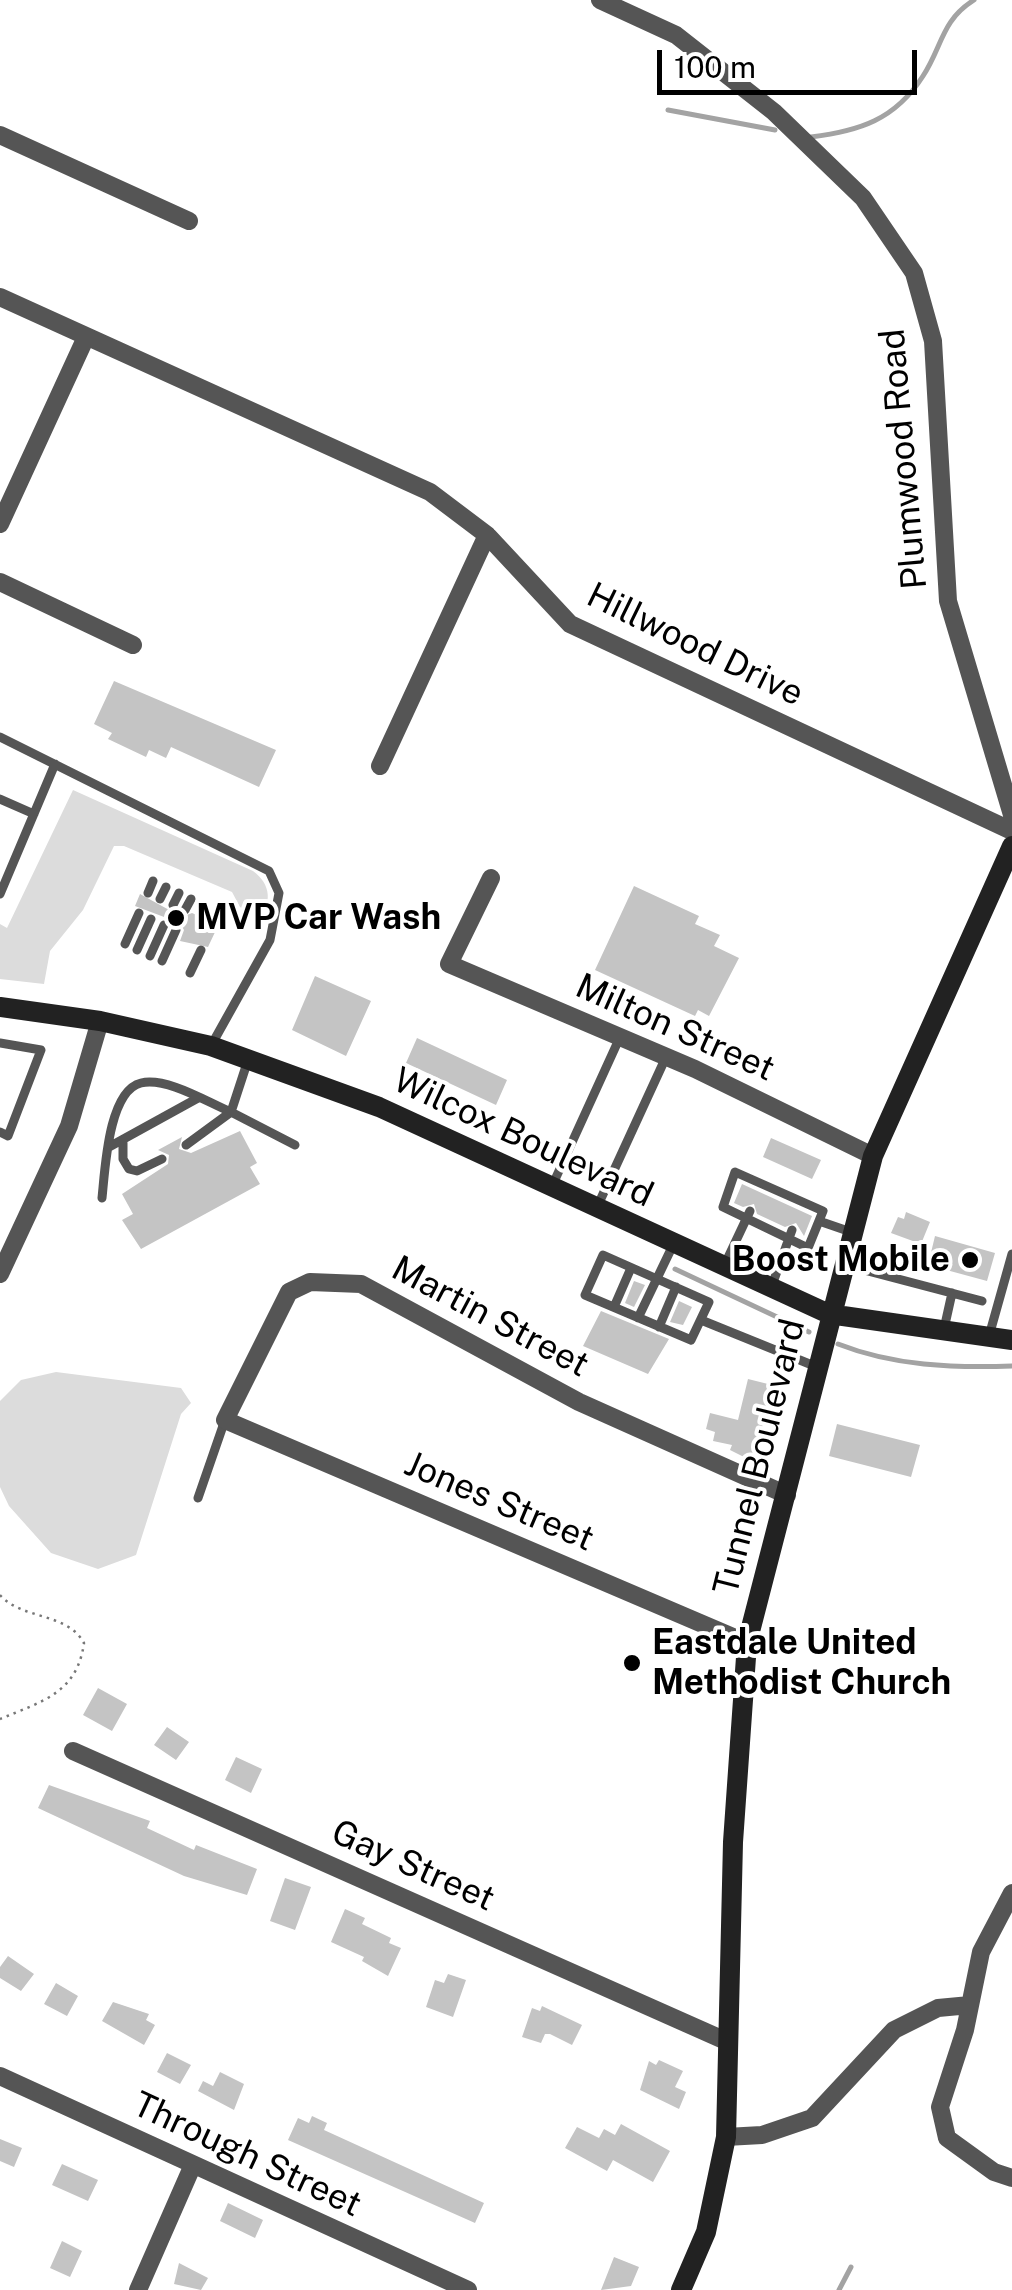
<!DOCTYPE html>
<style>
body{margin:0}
#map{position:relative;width:1012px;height:2290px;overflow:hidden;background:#fff;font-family:"Public Sans",sans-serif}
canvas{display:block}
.scale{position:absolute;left:657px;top:50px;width:260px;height:45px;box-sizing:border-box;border:5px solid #000;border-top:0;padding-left:12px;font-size:30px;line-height:35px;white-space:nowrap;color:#000;-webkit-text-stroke:8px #fff;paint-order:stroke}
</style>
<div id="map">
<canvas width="1012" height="2290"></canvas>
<div class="scale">100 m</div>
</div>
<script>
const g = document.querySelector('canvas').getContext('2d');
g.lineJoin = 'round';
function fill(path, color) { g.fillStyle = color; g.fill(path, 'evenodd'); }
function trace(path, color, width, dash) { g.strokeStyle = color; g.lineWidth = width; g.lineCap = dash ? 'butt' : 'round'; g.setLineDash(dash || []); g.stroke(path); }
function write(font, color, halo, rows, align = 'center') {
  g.font = font + ' "Public Sans",sans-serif'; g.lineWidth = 8; g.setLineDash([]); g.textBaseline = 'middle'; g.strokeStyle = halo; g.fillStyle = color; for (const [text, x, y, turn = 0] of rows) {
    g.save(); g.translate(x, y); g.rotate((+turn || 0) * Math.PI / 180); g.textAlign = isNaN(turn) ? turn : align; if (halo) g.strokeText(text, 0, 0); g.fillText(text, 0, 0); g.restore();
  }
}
fill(new Path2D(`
 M73 790 253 871C271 884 273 904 257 918L240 907 232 892 124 846H114L83 910 50 951 44 984 0 979V924L7 928Z
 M56 1372 181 1388 191 1403 181 1414 136 1555 98 1569 51 1553 9 1506 0 1487V1401L21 1380Z`), '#dcdcdc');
trace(new Path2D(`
 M668 110 775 130
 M811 137C859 131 895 120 923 76 943 45 941 21 974 0
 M675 1269 809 1332
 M838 1344C894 1366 953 1368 1012 1366
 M839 2290 851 2267`), '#a3a3a3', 5);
fill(new Path2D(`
 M114 681 276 750 259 787 171 747 166 758 149 750 146 757 108 739 112 733 94 724Z
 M634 886 699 916 695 924 720 935 714 946 739 958 709 1016 698 1010 695 1016 595 970Z
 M140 894 182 917 192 913 206 919 207 929 216 930 208 947 180 941 184 930 180 923 135 906Z
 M315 976 371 1001 346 1056 292 1030Z
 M417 1038 507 1080 496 1105 406 1063Z
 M240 1131 257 1163 250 1167 260 1184 141 1249 122 1220 133 1214 122 1194 168 1164 169 1155 158 1150 182 1137 179 1149 191 1153Z
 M771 1138 821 1160 812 1179 763 1157Z
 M742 1184 812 1216 804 1236 796 1223 785 1227 757 1214 754 1204 743 1207 734 1203Z
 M906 1212 930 1222 921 1244 891 1233 898 1217 904 1219Z
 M935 1236 995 1253 987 1281 928 1265Z
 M634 1281 645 1285 634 1307 625 1303Z
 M679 1301 692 1307 683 1325 670 1322Z
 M601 1311 669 1339 648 1374 583 1346Z
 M748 1379 772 1385 754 1462 730 1450 732 1445 713 1441 715 1432 706 1429 710 1413 738 1420Z
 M837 1424 920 1445 911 1477 829 1456Z
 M98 1688 127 1704 112 1731 83 1715Z
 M167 1727 189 1742 176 1760 154 1745Z
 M236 1757 262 1769 251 1793 225 1780Z
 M49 1785 150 1821 147 1828 194 1850 196 1845 257 1869 247 1895 184 1876 38 1808Z
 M285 1878 311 1887 295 1930 270 1921Z
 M345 1909 365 1918 362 1924 391 1938 389 1943 401 1948 388 1976 362 1961 364 1957 331 1942Z
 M8 1956 34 1974 21 1991 0 1978V1967Z
 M448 1974 466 1980 453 2017 426 2007 435 1980 444 1983Z
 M56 1983 78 1996 67 2016 44 2004Z
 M113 2002 149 2014 146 2020 155 2025 144 2045 102 2021Z
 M542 2006 582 2025 572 2045 550 2034H545L541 2043 522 2037 532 2008 540 2011Z
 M167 2053 191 2065 180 2084 157 2072Z
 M659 2060 683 2071 675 2087 686 2092 679 2109 640 2090 649 2061 656 2065Z
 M220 2072 244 2084 234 2110 198 2091 203 2081 213 2086Z
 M312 2116 327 2123 324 2130 484 2203 475 2223 288 2140 298 2118 309 2123Z
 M621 2124 670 2151 653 2182 613 2160 607 2171 565 2148 577 2127 599 2138 604 2129 615 2135Z
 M0 2139 22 2148 14 2167 0 2161Z
 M62 2164 98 2180 88 2201 52 2185Z
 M228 2203 263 2220 255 2238 220 2221Z
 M62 2241 82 2251 70 2277 50 2268Z
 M614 2257 639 2267 631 2286 601 2290Z
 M179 2263 208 2278 201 2290 174 2284Z`), '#c4c4c4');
trace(new Path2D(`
 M0 1595C22 1620 67 1612 84 1643 77 1693 43 1701 0 1719`), '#777', 2.5, [2.5, 5]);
trace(new Path2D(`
 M0 737 269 871 279 893 270 940 212 1044
 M0 799 34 814
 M148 893 153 881
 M0 894 55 764
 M160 899 166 887
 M173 905 179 893
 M185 910 191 899
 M213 923 218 911
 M125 944 139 913
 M137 950 151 919
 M150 956 164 925
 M162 961 176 930
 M190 973 201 950
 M0 1043 41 1050 8 1136 0 1132
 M123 1141V1159L129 1169 137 1171 162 1159
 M186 1145 231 1112 295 1145
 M109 1147 198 1098
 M735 1172 823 1211 808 1248 723 1207Z
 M553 1184 620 1037
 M102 1198C105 1171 108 1091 141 1083 167 1077 207 1102 231 1112L248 1060
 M598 1205 666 1057
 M819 1221 851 1232
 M603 1255 709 1302 691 1340 585 1295Z
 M725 1264 750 1211
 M845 1265 982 1301
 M771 1288 792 1230
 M614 1307 631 1268
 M638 1318 674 1243
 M701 1320 817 1367
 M659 1327 676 1287
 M944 1329 952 1293
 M989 1336 1012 1254
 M198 1498 225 1420`), '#555', 9);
trace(new Path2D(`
 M600 0 676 35 774 112 863 198 914 273 933 341 948 601 1012 815
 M0 135 189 221
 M0 297 430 492 487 535 570 624 1012 831
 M0 524 86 337
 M0 582 133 645
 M380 766 487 535
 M491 878 449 964 695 1069 873 1156
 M0 1274 69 1126 100 1021
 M747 1643 225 1420 289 1292 310 1282 361 1284 579 1402 787 1495
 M73 1751 726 2041
 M1012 1893 981 1952 965 2030 940 2107 947 2138 994 2172 1012 2178
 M0 2076 468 2290
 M726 2137 762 2135 812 2118 894 2030 938 2008 970 2005
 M138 2290 192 2167`), '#555', 18);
trace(new Path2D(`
 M0 1007 100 1021 211 1046 379 1107 829 1314 1012 1340
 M681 2290 706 2232 726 2137 733 1842 747 1643 873 1156 1012 846`), '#222', 20);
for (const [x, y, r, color] of [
 [176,918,10,"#000"],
 [970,1260,10,"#000"],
 [632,1663,10,"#000"]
]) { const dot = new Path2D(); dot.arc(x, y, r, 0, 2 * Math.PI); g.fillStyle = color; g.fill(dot); trace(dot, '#fff', 4); }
write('35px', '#000', '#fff', [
 ["Plumwood Road",904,459,-95],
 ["Hillwood Drive",695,645,26],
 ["Milton Street",675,1028,24],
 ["Wilcox Boulevard",523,1138,25],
 ["Martin Street",490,1317,28],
 ["Tunnel Boulevard",760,1457,-76],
 ["Jones Street",499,1502,23],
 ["Gay Street",413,1866,24],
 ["Through Street",247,2155,25]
]);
write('bold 35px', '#000', '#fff', [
 ["MVP Car Wash",196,918],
 ["Boost Mobile",950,1260,"right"],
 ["Eastdale United",652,1643],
 ["Methodist Church",652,1683]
], 'left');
</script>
